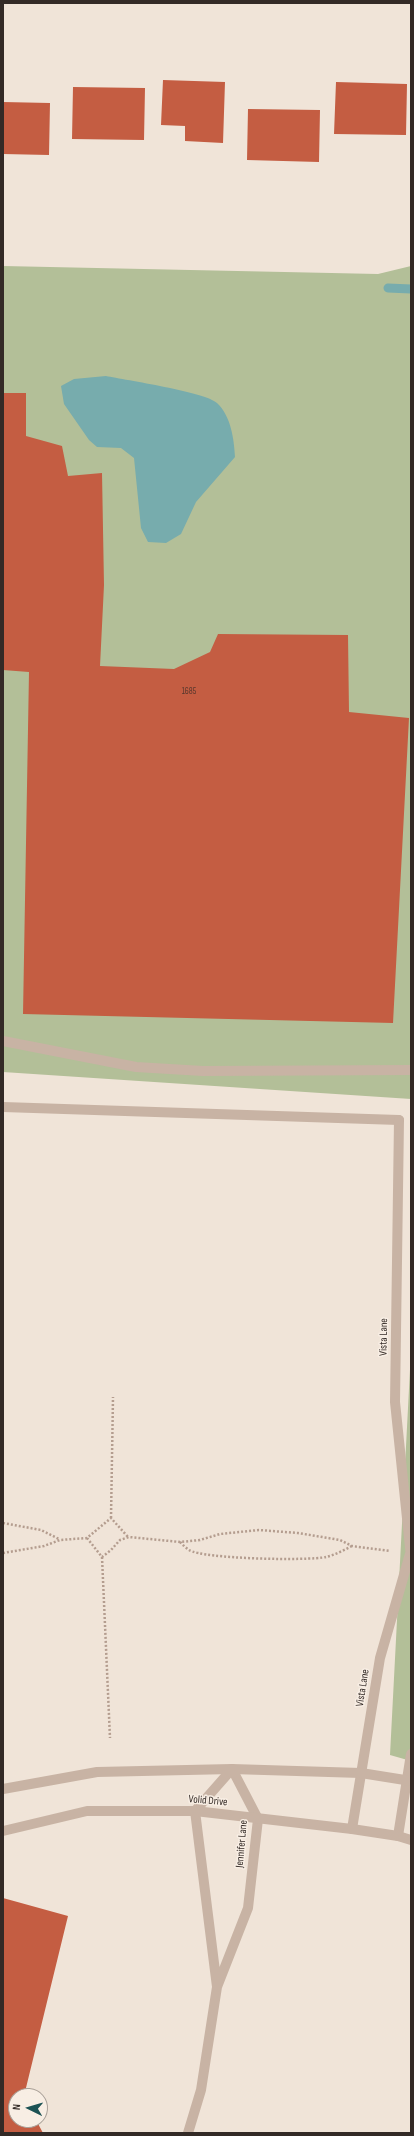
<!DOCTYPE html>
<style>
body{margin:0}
#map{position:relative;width:414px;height:2136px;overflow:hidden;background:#f0e4d8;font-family:"Sofia Sans Condensed",sans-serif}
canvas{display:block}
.frame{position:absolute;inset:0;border:4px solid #332a26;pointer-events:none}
.north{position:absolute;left:8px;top:2088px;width:40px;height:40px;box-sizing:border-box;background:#f8eee4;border:1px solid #a9a098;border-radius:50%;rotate:275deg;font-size:11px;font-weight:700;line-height:16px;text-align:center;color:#332a26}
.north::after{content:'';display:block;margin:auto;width:14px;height:18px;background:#1c5254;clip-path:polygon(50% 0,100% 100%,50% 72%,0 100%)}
</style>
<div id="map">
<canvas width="414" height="2136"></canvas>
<div class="frame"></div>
<div class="north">N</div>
</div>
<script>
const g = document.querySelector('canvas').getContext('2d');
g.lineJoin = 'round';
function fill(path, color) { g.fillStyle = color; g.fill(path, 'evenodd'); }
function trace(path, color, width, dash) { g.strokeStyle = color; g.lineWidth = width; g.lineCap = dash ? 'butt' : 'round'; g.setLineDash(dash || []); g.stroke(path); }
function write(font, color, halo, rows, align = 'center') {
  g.font = font + ' "Sofia Sans Condensed",sans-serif'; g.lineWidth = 3; g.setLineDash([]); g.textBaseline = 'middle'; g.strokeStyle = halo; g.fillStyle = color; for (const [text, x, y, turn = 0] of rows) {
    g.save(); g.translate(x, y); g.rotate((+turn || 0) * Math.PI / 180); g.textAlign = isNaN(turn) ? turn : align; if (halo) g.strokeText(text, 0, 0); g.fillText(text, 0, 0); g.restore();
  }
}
fill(new Path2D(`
 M3 266 378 274 411 266V1099L3 1072Z
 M411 1350V1761L390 1755Z`), '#b3bf98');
fill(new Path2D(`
 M106 376C125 380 206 392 217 403 231 416 234 439 235 457L196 502 181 534 166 543 148 542 141 528 134 458 121 448 97 447 89 440 64 404 61 386 74 379Z`), '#77acad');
trace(new Path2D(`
 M388 288 411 289`), '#77acad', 9);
fill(new Path2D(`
 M163 80 225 82 223 143 185 141V126L161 125Z
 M336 82 407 84 406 135 334 134Z
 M73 87 145 88 144 140 72 139Z
 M3 102 50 103 49 155 3 154Z
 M248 109 320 110 319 162 247 160Z
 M3 393H26V436L62 446 68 476 102 473 104 585 100 666 174 669 210 652 218 634 348 635 349 712 409 718 393 1023 23 1014 29 672 3 670Z
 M3 1898 68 1916 24 2096H16V2120H36L43 2133H3Z`), '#c45d42');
trace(new Path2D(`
 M111 1518 113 1397
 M3 1523 41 1530 59 1539
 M87 1538 102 1557 111 1550 120 1540 129 1537 180 1542 200 1540 220 1534 259 1530 298 1533 340 1540 352 1546 390 1551
 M180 1542C183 1545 186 1548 189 1550 203 1559 308 1561 326 1557 335 1555 344 1550 352 1546
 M3 1553 44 1546 60 1540 87 1538 111 1518 128 1537
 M102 1557 110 1738`), '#b49d8f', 2.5, [2, 2]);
trace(new Path2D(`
 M3 1041 136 1067 203 1071 411 1070
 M3 1107 399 1120`), '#c8b3a4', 10);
trace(new Path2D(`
 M399 1120 395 1402 411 1557
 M352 1829 380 1658 410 1554
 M398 1836 411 1754
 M188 2133 201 2090 217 1987 195 1811 232 1769 258 1819 248 1908 217 1987`), '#c8b3a4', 10);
trace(new Path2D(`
 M3 1789 97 1772 232 1769 361 1773 411 1781
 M3 1831 87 1811H195L352 1829 398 1836 411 1840`), '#c8b3a4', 10);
write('9px', '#57372d', null, [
 ["1685",189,692]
]);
write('11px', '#332a26', '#f8eee4', [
 ["Vista Lane",384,1337,-89],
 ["Vista Lane",363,1688,-81],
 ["Volid Drive",208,1801,5],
 ["Jennifer Lane",242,1844,-85]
]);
</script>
